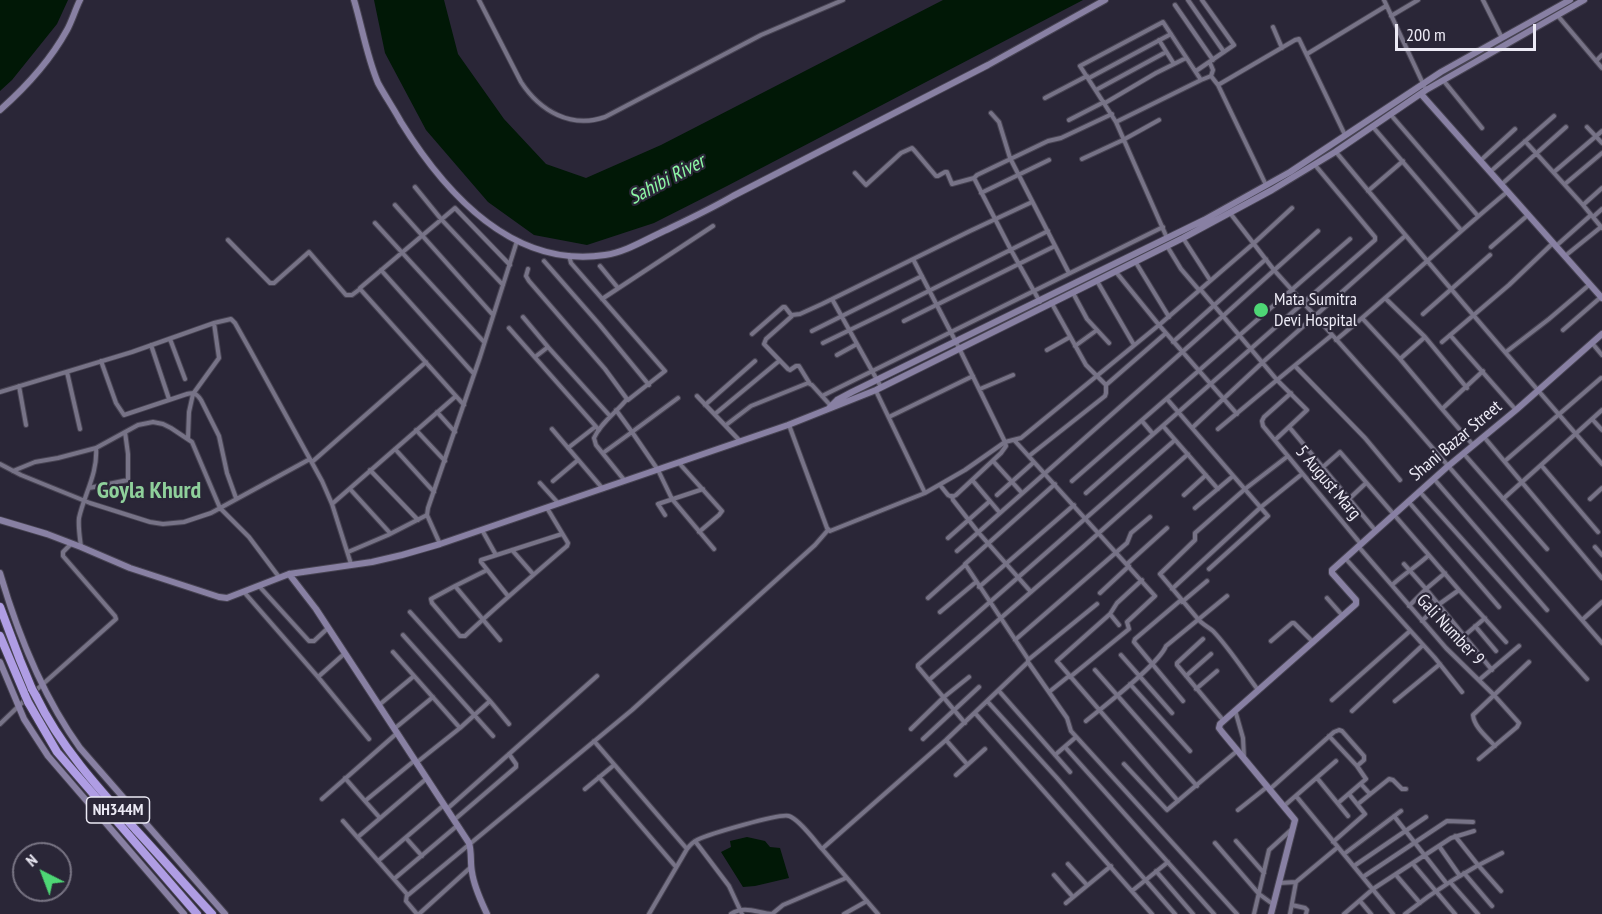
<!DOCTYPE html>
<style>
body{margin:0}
#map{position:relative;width:1602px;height:914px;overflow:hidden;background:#2a2637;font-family:"PT Sans Narrow",sans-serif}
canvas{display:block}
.north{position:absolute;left:12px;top:842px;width:60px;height:60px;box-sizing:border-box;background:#2a2637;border:2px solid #787483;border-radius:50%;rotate:318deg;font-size:16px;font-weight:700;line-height:24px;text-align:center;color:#eceaf5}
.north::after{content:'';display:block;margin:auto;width:21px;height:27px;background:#4ed675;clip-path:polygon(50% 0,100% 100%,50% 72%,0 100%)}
.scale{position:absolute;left:1395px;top:24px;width:141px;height:27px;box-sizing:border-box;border:3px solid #eceaf5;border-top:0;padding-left:8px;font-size:18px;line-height:21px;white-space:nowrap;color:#eceaf5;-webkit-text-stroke:4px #2a2637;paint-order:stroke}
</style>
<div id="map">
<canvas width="1602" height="914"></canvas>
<div class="north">N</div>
<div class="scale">200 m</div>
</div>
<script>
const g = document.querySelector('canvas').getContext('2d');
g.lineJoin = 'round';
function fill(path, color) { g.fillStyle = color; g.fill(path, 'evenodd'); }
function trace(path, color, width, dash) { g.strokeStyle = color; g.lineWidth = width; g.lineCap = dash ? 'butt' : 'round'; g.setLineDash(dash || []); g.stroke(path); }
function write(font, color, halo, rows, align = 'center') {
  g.font = font + ' "PT Sans Narrow",sans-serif'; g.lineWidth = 4.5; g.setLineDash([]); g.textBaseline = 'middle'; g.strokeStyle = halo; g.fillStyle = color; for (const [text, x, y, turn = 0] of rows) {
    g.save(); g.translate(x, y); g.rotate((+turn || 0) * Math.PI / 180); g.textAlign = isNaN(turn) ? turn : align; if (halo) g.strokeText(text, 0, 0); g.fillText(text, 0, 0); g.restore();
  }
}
fill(new Path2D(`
 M0 0H68L57 24 12 80 0 91Z
 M374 0H444L458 54 504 119 546 164 586 178 661 145 943 0H1083L727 186 654 223 587 245 534 235 488 202 426 130 385 53Z
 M747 837 765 841 770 847 780 848 789 878 755 886 743 887 721 852 731 847 730 841Z`), '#011806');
const street = new Path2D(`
 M479 0 521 82C540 111 571 129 605 117L761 35 843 0
 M1188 0 1224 52
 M1384 0 1426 90
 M1483 0 1502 38
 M1175 5 1213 60
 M1391 16 1418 0
 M1558 16 1602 68
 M1273 27 1282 48
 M1159 40 1174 64
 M1307 54 1386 6
 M1596 61 1602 55
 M1210 63 1213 70 1211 76
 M1196 71 1234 45 1202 0
 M1089 78 1171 34
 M1201 80 1211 76 1218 85 1266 185
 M1443 80 1482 128
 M1218 85 1295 40 1299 39 1345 135
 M1096 90 1166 52
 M1045 98 1087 76
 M1105 103 1156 73 1186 58
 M991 113 999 122 1010 158 1069 273
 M1391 115 1478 216
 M1069 120 1104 102
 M1116 122 1201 80 1163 22 1080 66 1116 122 1167 238
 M1373 127 1461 230
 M1587 127 1602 143
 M1525 141 1583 205 1602 228
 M1336 152C1423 257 1512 361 1602 464
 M1082 159 1123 140 1159 120
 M1480 161 1515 129
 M1490 172 1554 116
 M1554 172 1602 131
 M855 173 866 185 901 153 912 148 914 150 936 176H938L945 172H947L952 184 974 178
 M1502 184 1566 127
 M1565 184 1602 153
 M415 187 441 219 503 285
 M1368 191 1403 161
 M981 193 1049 160
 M395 205 493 315
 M1583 205 1602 188
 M1230 213 1274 270 1404 415 1602 643
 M1593 217 1602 209
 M375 223 484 342
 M1183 238 1210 280
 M228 240 270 283H274L309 252 346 295H352L360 289
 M1167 246 1181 269 1199 290
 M1556 246 1591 215
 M1491 247 1528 215
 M569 255 571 263 665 371 628 400
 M1565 256 1601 227
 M913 259 959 348 1005 442 1006 446 1001 453 956 495 952 497 948 495 940 485
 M544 261 599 324 649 385
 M1135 261 1169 317
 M600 266 618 288
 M528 269 526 276 529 281 605 369 627 399C617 412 601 422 594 438L596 445 625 481
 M381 270 474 374
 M1116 272 1159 325 1253 244 1292 208
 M1097 281 1134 345
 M1200 289 1223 316 1318 231
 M1073 293 1087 319 1109 343
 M1385 298 1425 337 1467 388
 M602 299 713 226
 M832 299 881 387
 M1040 302 1011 250 974 178 977 175 1048 141 1061 138 1112 114
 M1423 314 1490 255
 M792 315 800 314 822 304 970 231 1032 202
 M523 317 548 347 610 416
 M1362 318 1400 359 1442 409 1483 371
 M904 321 1055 246
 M509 328 599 430
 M1563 330 1601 297
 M812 331 922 276
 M1166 333 1237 414
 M752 334 783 307H785L792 316 766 339 764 344 788 369 790 370 796 366H799L810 384
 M1450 335 1516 410
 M170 339 185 379
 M1336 340C1394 292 1449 240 1507 192
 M1173 342 1266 259
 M1442 342 1509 285 1553 243
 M823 343 889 311 1048 231
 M1592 343 1602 355
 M151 345 169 399
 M1075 346 1097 330
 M1047 350 1070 337
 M1506 352 1549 319 1589 285
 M837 355 857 344
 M535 357 548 347
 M1400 359 1425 337
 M101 361 116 403 124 415 187 394C194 392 197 394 201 400L219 436 227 473 236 498
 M1295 366 1365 438 1400 480
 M67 372 80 429
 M19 386 26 425
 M980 389 1013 375
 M876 391 925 493
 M0 392 132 352 214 323 231 319 235 323 249 348 322 481 332 504 351 564
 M1291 393 1264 417 1262 421 1263 426 1360 543
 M697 396 740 441
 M822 396 1163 227
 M678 398 632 432 658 470 672 499 714 549
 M1167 399 1268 516 1209 569
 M464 405 361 290 360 288 455 208 510 265
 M705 405 755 361
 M1442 409 1473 445
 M437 412 455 432
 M715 414 779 361
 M889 417 973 376
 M1592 419 1602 430
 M1142 421 1153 434
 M726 425 751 406 808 383 812 385 831 406
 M789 425 827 528 830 531 925 493 965 470 1005 442 1021 438 1159 325 1166 333 1106 385
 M1163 426 1218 489
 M1192 428 1263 362 1405 236
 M1290 428 1375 530
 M552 429 603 489
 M416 430 445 461
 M1484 437 1602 578
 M188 438 189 412 193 394 219 358 214 323
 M1275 440 1307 410 1277 380 1332 335
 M1015 441 1155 596 1127 622 1129 629 1070 677
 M568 448 595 427
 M395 449 434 492
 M603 453 632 432 616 410
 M1464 454 1547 549
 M1029 456 1105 396 1106 393V385L1086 365 1051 302
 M993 461 1022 493
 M1505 461 1601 378
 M312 462 426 362
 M679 463 722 511 719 515 699 532
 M0 464 21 475 90 503 150 522 163 524 184 522 211 513 310 459
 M1541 465 1602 410
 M1323 467 1340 452 1459 590 1506 642
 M370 470 418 520
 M13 471 35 462 58 458 96 448 138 425 153 422 163 424 171 428 192 442 220 508 249 537 279 577
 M1434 479 1547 610
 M553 481 578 460
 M973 481 1000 513
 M1072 481 1350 239
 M540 483 559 504
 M89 488 128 480V454L125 432
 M350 489 390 533
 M1420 492 1587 679
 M1086 493 1375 240V237L1315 165
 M997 495 1034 462
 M1184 495 1206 475
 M952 496 953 500 978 532 1031 592
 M1349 499 1366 483
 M1503 499 1541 465 1598 532
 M1590 499 1602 488
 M1408 501 1499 607
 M332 504 456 396
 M1195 508 1233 476
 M665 515 658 504 703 489
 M482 530 496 555
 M948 538 990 501
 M440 544 427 515 428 508 480 357 517 241
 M1358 546 1446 648 1493 694 1519 723 1517 727 1479 759
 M81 547C80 538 78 527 79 518 84 495 98 473 96 448
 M1595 547 1602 555
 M512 550 533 574
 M957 551 1223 316 1277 380 1218 429
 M348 552 388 535 427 515
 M1345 558 1435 658 1462 692
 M1127 564 1167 528
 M1404 564 1426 589 1492 670
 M1142 580 1117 603 1110 614 1057 661 1178 801
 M1392 585C1404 574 1417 566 1429 555
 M259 586 309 641H314L328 628
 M455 586 487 570
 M979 587 1074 505
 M1172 589 1261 507 1302 474
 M244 592 318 677 344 654
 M1100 593 1129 566
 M508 596 481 562V560L562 534
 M928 598 965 565
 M1327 598 1342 615
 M1181 600 1135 639 1134 642 1183 701
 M1182 602 1207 581
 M1409 606 1426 589 1445 573
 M410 612 490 701 460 728 416 763
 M940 612 976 582
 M1110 614 1119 625
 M1582 620 1602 602
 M1422 621 1438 605 1459 590
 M1475 626 1496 651
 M403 635 493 736
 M1464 636 1485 618
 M1203 639 1177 663V665L1223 720
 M500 640 455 586 431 599 432 603 460 636H465C498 605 532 576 567 546L568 543 547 508
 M1015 640 1127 543 1131 533 1150 517
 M1271 641 1292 623H1294L1313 642
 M393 652 460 728
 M1121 655 1172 713
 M1028 660 1097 604
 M1028 662 1067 718 1071 731 1237 914
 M1095 670 1197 786
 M1186 676 1211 654
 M318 677 369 739
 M929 680 1083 547 1188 454
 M1479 680 1519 646
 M1130 684 1190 751
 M1196 689 1217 671
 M1258 690C1243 670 1230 649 1213 631 1208 627 1202 624 1198 619L1160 574 1195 540V533L1245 489 1288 456
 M999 691 1070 772
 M34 692 116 619 115 616 63 556V552L71 544
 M1049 692 1069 676
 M1332 700 1410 631
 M490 701 509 724
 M1395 701 1440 664
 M988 702 1057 778 1175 914
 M379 705 414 676
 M1235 710 1243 738 1244 758
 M1352 711 1423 645
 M975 713 1152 914
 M1086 721C1103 707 1159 664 1166 646L1227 596
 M965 723 918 667V665L1175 440
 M0 724 26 699
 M394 729 433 697
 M911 729 944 697 969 677
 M1329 736 1357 766
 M923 739 979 687
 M946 740 967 764
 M594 741 687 849
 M1495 746C1487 737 1474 727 1473 715L1529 662
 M1065 747 1214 914
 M1055 755 1076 737
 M1124 764 1167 810 1237 751
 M956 775 985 749
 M599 777 676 867
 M345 778 365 801 414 761
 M1317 778 1348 816
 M1361 784 1370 794
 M585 789 614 765
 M1270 789 1334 732 1339 730 1342 731 1364 756V760L1357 766 1366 779 1338 803
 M1296 796 1393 914
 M322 799 396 734
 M365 801 380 818
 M1358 804 1389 779 1393 780 1402 789H1406
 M1284 806 1336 761
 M447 809 597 676
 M1238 810 1267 787
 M1394 816 1447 884
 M454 820 516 767V764L509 754
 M343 821 407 894 406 901 417 914
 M1455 836 1478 865 1501 891
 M358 837 426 779
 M406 838 422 856
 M695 841 729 886 742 914
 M1236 841 1264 873
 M1333 842 1365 814 1349 794
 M1215 843 1259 894 1274 905
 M1439 846 1460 876
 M1344 854 1401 811
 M378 861 444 805
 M1068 864 1087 885
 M1413 864 1455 914
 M1354 866 1426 817
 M1156 871 1193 914
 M1464 873 1492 906
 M1054 875 1073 897
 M1396 875 1420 903
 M1363 877 1447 821 1473 822
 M394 879 458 825
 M1450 882 1478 914
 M1279 883 1296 882 1338 847
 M1132 891 1168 862
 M408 895 632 710 815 545 828 530
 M1360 901 1371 914
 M1066 903 1111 866
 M1292 905 1305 908 1307 910 1306 914
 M419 914 471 867
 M649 914 687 849C690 845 693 842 697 840 709 834 780 813 789 816 799 819 815 841 822 849
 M731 914C744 905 758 913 772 914L783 905 846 878
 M844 914 867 901
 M878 914 823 850V848L946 740 1028 662V659L965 564 1055 484
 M1254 914 1269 850 1291 830
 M1290 914 1296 882
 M1344 914 1373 889 1451 838 1474 831
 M1405 914C1435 890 1467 870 1502 853`);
const secondary = new Path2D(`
 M354 0C362 27 367 57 378 83 385 96 394 109 401 122 445 193 513 269 605 255 625 252 643 241 660 233 685 221 709 210 733 196L988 65 1105 0
 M1421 94 1602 298
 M0 110C26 87 50 61 67 30 72 21 75 10 80 0
 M829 408 837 400 852 392 1204 220 1290 172 1441 72 1570 0
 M0 520 47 534 81 547 130 568 219 597 227 598 289 574 372 562 402 555 440 544 788 425 876 390 1183 238 1272 190 1335 152 1426 90 1584 0
 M0 573C18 635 42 695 80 748L225 914
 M289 574 316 609 469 843C472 853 470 862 472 872 474 887 481 901 487 914
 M0 662 24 719 48 756 184 914
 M1271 914 1295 820 1222 732 1219 728 1220 724 1356 604V600L1332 573V570L1447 467 1516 410 1602 334`);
const highway = new Path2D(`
 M0 607 20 660 32 689
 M0 636 25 695
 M36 696C60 746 98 788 135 829 161 857 186 886 212 914
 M28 702 57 752 197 914`);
trace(street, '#474352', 6);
trace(secondary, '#474352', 8);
trace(highway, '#474352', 10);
trace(street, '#777387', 4);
trace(secondary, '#8880a3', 6);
trace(highway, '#af9de4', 8);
const highwayBridge = new Path2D(`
 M32 689 36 696
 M25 695 28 702`);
trace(highwayBridge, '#474352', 10, []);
trace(highwayBridge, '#af9de4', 8);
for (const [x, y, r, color] of [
 [1261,310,8,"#4ed675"]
]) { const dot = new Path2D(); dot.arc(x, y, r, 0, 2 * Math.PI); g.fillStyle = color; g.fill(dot); trace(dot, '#2a2637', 2); }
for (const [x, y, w] of [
 [118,810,63]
]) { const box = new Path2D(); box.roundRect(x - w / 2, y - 13, w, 26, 4.5); g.fillStyle = '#2a2637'; g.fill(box); trace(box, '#eceaf5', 1.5); }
write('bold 16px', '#eceaf5', null, [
 ["NH344M",118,810]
]);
write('18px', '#eceaf5', '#2a2637', [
 ["Mata Sumitra",1274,300],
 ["Devi Hospital",1274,321]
], 'left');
write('18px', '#eceaf5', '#2a2637', [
 ["Shani Bazar Street",1456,441,-40],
 ["5 August Marg",1328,483,50],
 ["Gali Number 9",1450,630,47]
]);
write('italic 20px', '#8df8a5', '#2a2637', [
 ["Sahibi River",667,180,-28]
]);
write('bold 24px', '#8fd09b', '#2a2637', [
 ["Goyla Khurd",149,491]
]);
</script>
